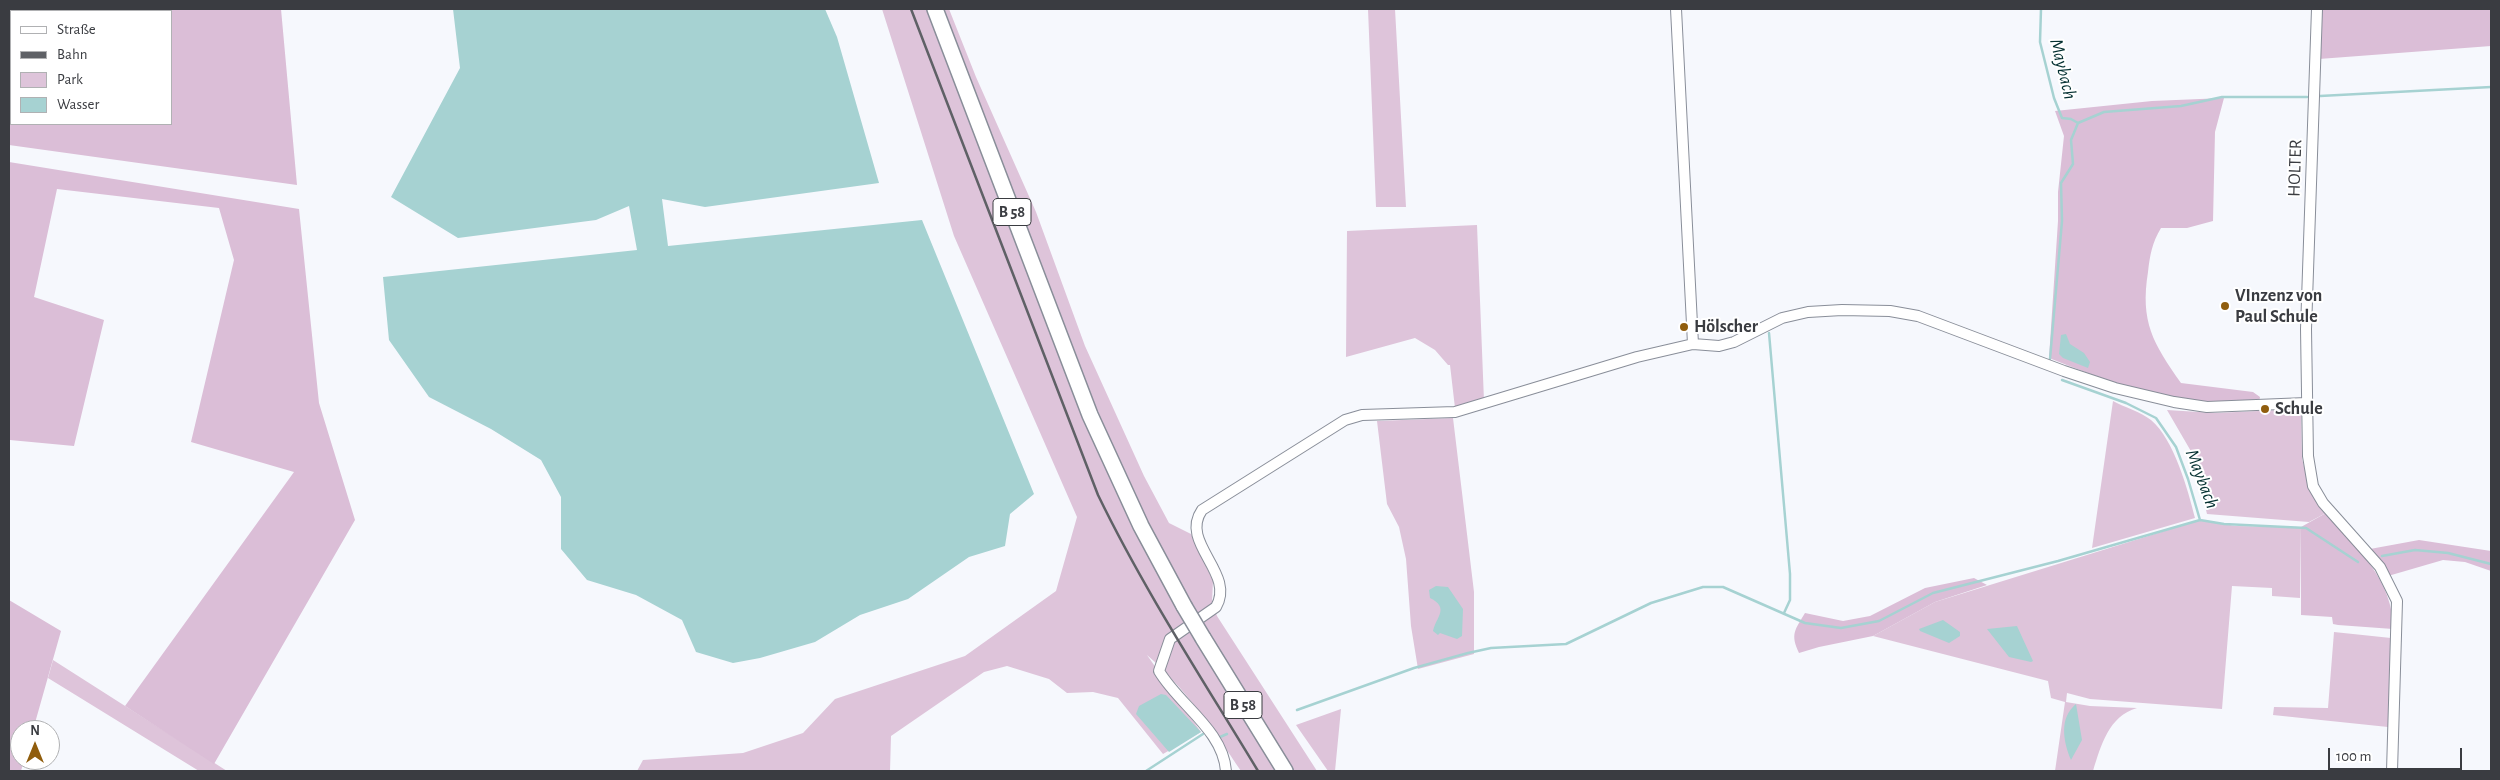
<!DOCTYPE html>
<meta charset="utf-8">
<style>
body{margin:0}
#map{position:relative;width:2500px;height:780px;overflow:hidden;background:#f6f8fd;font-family:"Alegreya Sans",sans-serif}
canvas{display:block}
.frame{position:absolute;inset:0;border:10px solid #3a3c41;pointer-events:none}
.legend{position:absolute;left:10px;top:10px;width:162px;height:115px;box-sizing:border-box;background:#fff;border:1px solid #b0b1b3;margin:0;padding:6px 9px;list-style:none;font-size:15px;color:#3a3c41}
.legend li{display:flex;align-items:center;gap:10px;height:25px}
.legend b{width:25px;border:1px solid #b0b1b3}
.north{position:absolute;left:10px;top:720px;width:50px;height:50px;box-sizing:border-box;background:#fff;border:1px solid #b0b1b3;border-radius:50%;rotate:0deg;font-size:14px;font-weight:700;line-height:20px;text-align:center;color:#3a3c41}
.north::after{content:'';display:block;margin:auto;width:18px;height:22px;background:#905d0d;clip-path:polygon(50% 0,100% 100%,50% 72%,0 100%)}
.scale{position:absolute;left:2328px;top:748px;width:134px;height:22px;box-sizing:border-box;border:2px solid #3a3c41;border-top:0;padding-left:6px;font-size:15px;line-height:18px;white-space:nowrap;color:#3a3c41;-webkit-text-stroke:4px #fff;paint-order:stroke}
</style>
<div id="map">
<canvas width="2500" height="780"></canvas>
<div class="frame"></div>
<ul class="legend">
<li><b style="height:6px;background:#fff"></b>Straße</li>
<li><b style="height:6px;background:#5f6166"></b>Bahn</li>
<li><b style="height:14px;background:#dec4da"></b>Park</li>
<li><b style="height:14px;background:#a6d2d2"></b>Wasser</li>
</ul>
<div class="north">N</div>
<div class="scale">100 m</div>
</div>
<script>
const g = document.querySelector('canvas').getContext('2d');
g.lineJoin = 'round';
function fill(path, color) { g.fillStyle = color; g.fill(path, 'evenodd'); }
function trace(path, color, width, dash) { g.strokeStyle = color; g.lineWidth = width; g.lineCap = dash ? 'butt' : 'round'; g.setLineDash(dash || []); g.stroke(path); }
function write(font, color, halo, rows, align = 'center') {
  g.font = font + ' "Alegreya Sans",sans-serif'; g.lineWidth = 4; g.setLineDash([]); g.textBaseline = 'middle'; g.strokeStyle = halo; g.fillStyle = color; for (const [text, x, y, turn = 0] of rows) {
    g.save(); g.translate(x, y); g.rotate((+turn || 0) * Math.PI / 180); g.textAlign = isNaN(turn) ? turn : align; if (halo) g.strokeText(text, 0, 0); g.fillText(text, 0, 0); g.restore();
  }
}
fill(new Path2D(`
 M882 9H949L976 77 1036 212 1085 346 1144 476 1169 523 1191 534 1213 581 1212 602 1217 616 1317 771H1241C1213 729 1185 688 1147 655L1201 732 1163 754 1118 698 1093 692 1067 693 1049 679 1007 666 984 672 891 736 890 771H637L643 760 743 753 803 733 835 699 965 656 1056 591 1077 517 954 236Z
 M1368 9H1395L1406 207H1376Z
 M1477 225 1484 401 1455 408 1450 365H1448L1435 350 1415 338 1346 357 1347 231Z
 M2113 401C2124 407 2141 412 2151 420 2174 439 2188 490 2195 518L2092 548Z
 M2301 409 2302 459 2311 491 2326 513 2309 522 2207 514 2192 453 2167 410 2215 413Z
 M1453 418 1474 592V654L1418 669 1411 626 1406 559 1399 527 1387 504 1377 421Z
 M2200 520 2236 526 2301 527 2300 598 2272 596V588L2232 586 2222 709 2090 699 2067 693 2066 702 2090 706 2137 708C2109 716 2101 745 2093 771H2055L2065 702 2051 698 2048 681 1873 636 1935 602Z
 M2334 632 2391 638 2388 727 2273 715 2274 707 2328 708Z
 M53 660 227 771H199L48 678Z
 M1341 709 1335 771H1328L1296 725Z`), '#dec4da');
fill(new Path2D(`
 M9 9H281L297 185 9 145ZM171 11V124H11V11Z
 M2322 9H2491V46L2319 59Z
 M2224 98 2215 132 2213 221 2187 228H2161C2152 243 2150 255 2148 272 2140 322 2153 343 2181 383L2253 392 2260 397 2259 402C2245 403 2231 404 2217 404 2162 403 2100 378 2049 358L2058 221V192L2064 136 2055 111 2152 101Z
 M9 162 299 209 319 403 355 520 214 764 125 706 294 472 191 442 234 260 219 208 57 189 34 297 104 320 74 446 10 440 9 444Z
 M2326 513C2356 547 2394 581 2393 629L2338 625 2333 624 2332 617 2301 615V527Z
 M2419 540 2491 551V571L2465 562 2443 560 2388 576 2370 549Z
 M1974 578 1987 585 1935 602 1873 636 1819 647 1799 653C1790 634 1795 630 1805 613L1843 621 1870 616 1925 588Z
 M9 600 61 631 33 730H20V760H24L21 771H9Z`), '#dbbed7');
fill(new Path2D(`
 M453 9H825L837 37 879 183 705 207 662 199 668 246 922 220 1034 494 1010 514 1005 546 969 557 908 599 860 615 815 642 760 658 733 663 696 652 682 620 636 595 587 580 561 549V497L541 460 491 429 429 397 389 340 383 277 637 250 629 206 596 220 458 238 391 197 460 68Z
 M2066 334 2070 344 2084 353 2090 362 2088 368 2063 358 2059 354 2061 335Z
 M1436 586 1448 587 1463 609 1462 636 1457 639 1440 633 1438 635 1433 631C1436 617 1450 608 1430 598L1429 590Z
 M1943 620 1960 632V636L1949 643 1920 631 1919 629Z
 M2017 626 2033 661 2031 662 2009 657 1987 629Z
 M1161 694 1166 695 1201 732 1169 752 1136 714 1139 706Z
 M2076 704 2082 740 2071 760C2063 741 2059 718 2076 704Z`), '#a6d2d2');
trace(new Path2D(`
 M2041 9 2040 42 2054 98 2062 118 2071 119 2078 123 2071 140 2073 164 2061 183 2062 221 2050 359
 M2320 96 2491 87
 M2078 123 2104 112 2181 106 2222 97H2307
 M1769 333 1790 574V600L1784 613
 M2062 380 2126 403 2156 418 2176 447 2188 479 2200 520 2224 524 2306 528 2358 562
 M2382 556 2415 550 2448 553 2491 564
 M1297 710 1414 668 1468 653 1491 648 1566 644 1651 603 1703 587H1723L1805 623 1841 628 1879 621 1933 593 2058 561 2200 520
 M1220 737 1227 734
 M1146 771 1203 734`), '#a6d2d2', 2.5);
const minor = new Path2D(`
 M1676 9 1693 344
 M2317 9 2306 329 2308 456 2313 486 2323 503 2380 567 2397 601 2392 771
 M1226 771C1223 730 1179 705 1159 671L1170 639 1216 607C1236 573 1179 543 1202 510L1345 420 1362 415 1455 412 1637 357 1693 344 1719 346 1734 342 1782 318 1808 312 1842 310 1890 311 1918 316 2064 371 2115 388 2174 402 2207 407 2306 403`);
const primary = new Path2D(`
 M935 9 1090 415 1141 526 1184 606
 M1203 638 1285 771`);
trace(minor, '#898e99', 12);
trace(primary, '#898e99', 18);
trace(minor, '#fff', 10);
trace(primary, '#fff', 15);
trace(new Path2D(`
 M911 9 1098 495C1144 590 1203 680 1258 771`), '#5f6166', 2.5);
const primaryBridge = new Path2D(`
 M1184 606 1203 638`);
trace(primaryBridge, '#898e99', 18, []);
trace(primaryBridge, '#fff', 15);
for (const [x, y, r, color] of [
 [2225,306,5,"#905d0d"],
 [1684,327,5,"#905d0d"],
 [2265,409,5,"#905d0d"]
]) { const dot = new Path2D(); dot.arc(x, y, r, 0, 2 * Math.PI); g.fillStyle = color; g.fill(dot); trace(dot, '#fff', 2); }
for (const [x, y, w] of [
 [1012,212,38],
 [1243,705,38]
]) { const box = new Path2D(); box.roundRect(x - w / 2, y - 13.5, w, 27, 4); g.fillStyle = '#fff'; g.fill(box); trace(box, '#3a3c41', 1); }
write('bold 16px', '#3a3c41', null, [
 ["B 58",1012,212],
 ["B 58",1243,705]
]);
write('18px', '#3a3c41', '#fff', [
 ["HOLTER",2295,168,-88]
]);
write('bold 18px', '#3a3c41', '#fff', [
 ["VInzenz von",2235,296],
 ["Paul Schule",2235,317],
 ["Hölscher",1694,327],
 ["Schule",2275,409]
], 'left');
write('italic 19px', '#043031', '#fff', [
 ["Maybach",2063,69,76],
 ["Maybach",2202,479,69]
]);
</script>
